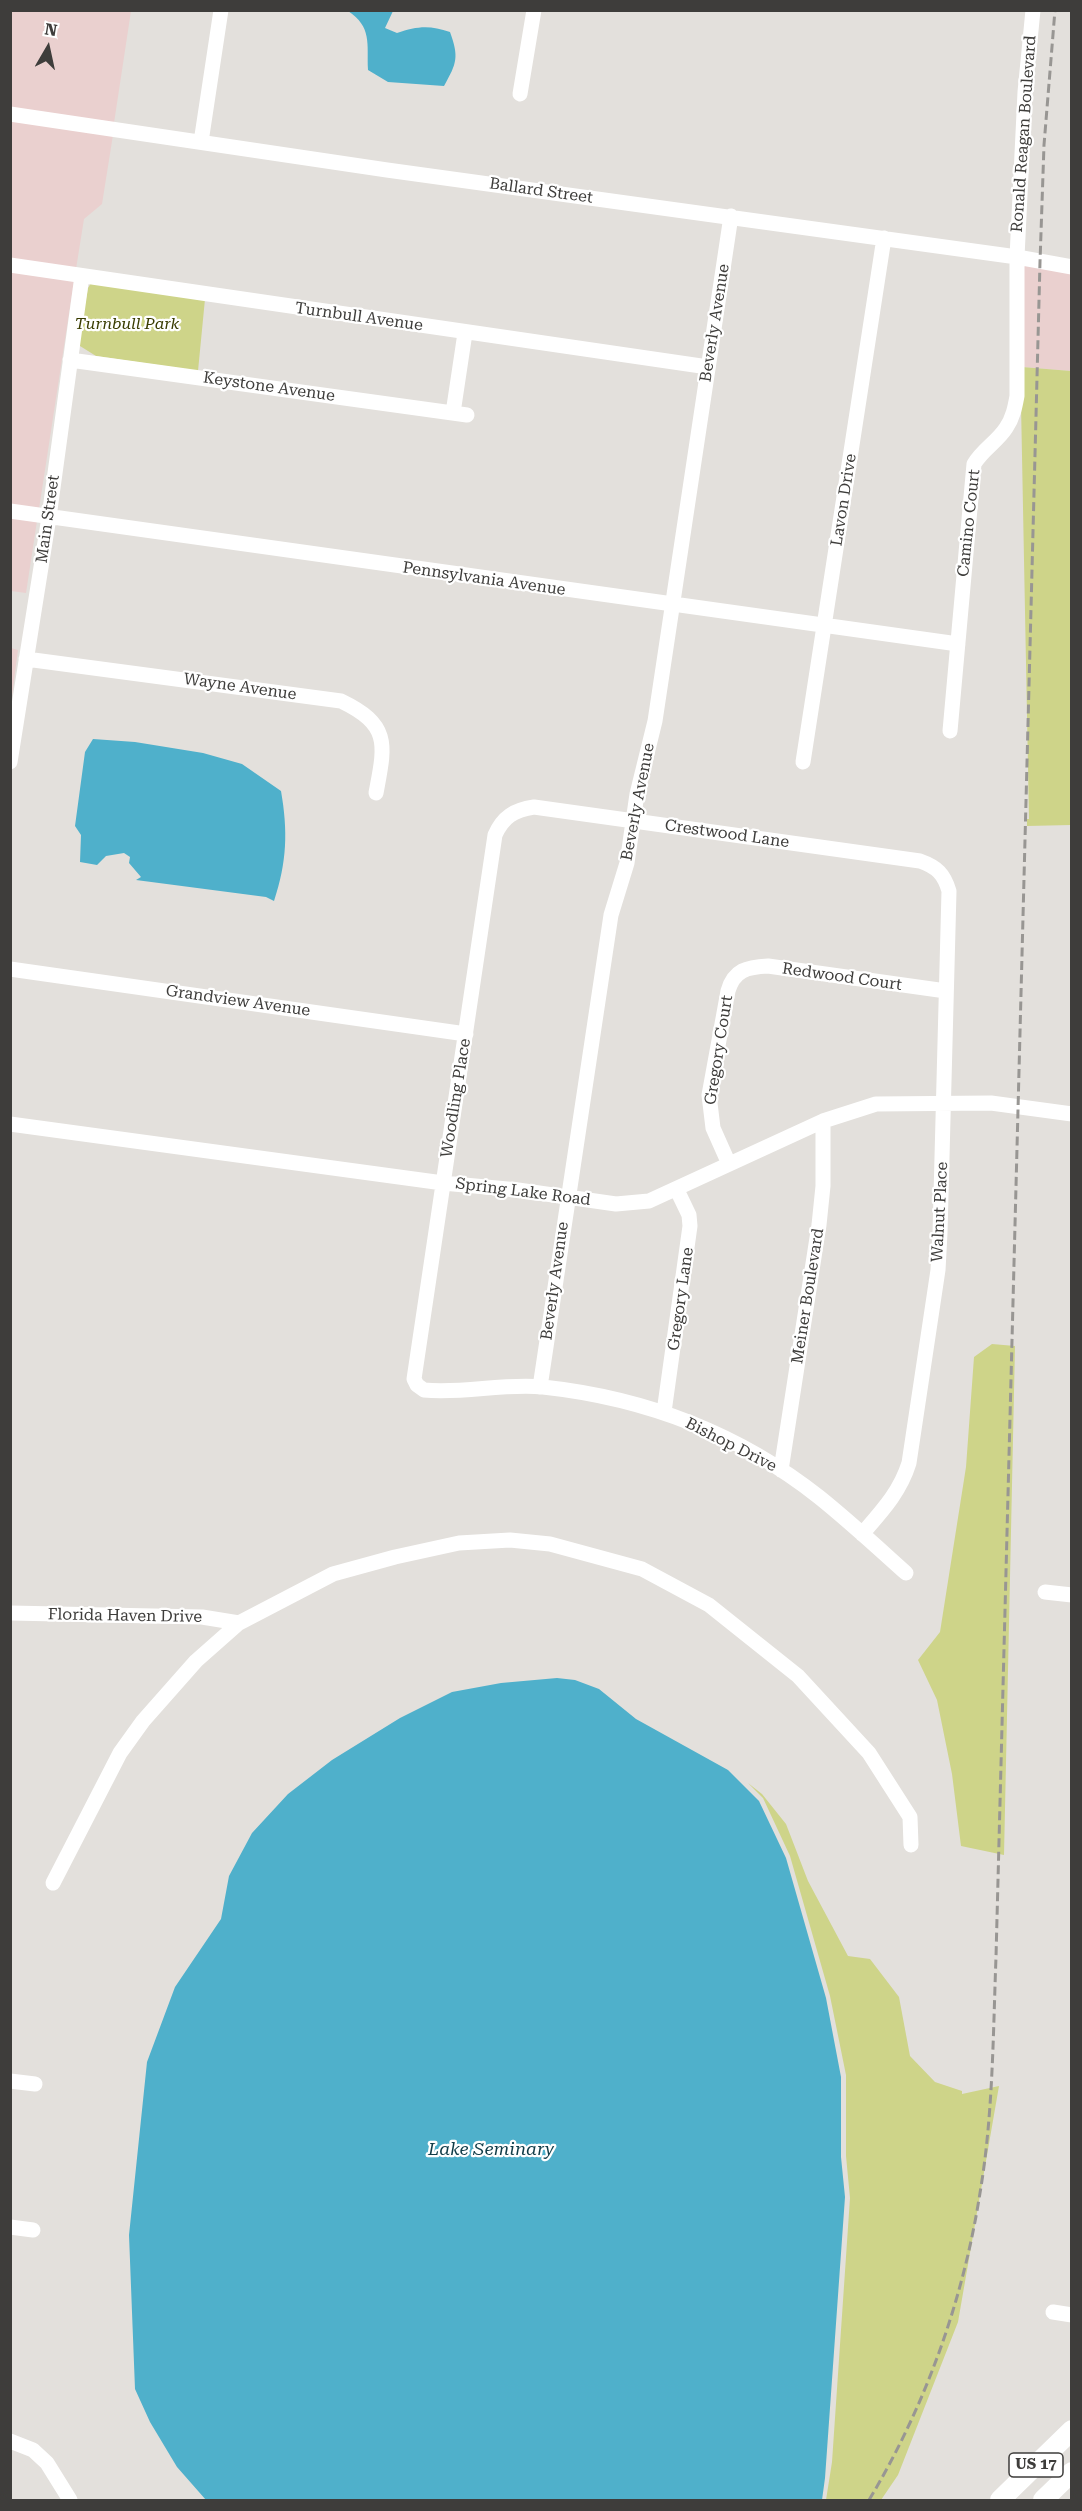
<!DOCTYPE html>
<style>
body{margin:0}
#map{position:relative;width:1082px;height:2511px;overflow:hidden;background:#e3e0dc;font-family:"Roboto Serif",serif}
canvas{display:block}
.frame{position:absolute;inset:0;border:12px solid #3e3d3b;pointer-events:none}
.north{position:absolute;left:18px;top:18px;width:60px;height:60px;-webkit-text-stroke:4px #fff;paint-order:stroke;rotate:9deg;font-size:16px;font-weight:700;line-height:24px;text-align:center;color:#3e3d3b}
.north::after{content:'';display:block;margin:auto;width:21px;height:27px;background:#3e3d3b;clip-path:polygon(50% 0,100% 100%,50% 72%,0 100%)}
</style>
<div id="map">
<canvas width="1082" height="2511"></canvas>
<div class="frame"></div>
<div class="north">N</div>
</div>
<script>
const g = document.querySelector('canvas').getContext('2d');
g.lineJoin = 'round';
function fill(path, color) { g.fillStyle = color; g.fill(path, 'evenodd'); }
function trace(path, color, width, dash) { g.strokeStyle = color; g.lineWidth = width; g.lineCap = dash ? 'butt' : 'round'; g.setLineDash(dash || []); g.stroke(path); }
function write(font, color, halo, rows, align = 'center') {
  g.font = font + ' "Roboto Serif",serif'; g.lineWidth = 4.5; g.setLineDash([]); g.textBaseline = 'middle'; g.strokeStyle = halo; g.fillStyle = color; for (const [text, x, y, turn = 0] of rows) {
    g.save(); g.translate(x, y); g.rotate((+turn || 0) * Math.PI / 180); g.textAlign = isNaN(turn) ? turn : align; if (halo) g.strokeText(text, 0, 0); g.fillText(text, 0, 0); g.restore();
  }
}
fill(new Path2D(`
 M11 11H131L114 123 11 108Z
 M11 120 113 135 102 204 84 219 76 269 11 259Z
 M1022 264 1071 273V371L1022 367Z
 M11 272 74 281 39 509 11 505Z
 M11 517 37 521 26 593 11 591Z
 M11 648 18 650 11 703 10 648Z`), '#ead0cf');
fill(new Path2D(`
 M91 283 205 299 198 371 96 356 80 346 79 338 88 288Z
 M1022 367 1071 371V825L1027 826V819H1029L1021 404Z
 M992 1344 1015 1346 1004 1855 961 1846 952 1774 937 1700 918 1660 940 1632 966 1467 974 1357Z
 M748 1783 762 1794 786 1824 808 1881 848 1956 870 1959 899 1997 910 2056 935 2082 962 2091V2094L999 2086 958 2322 898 2475 881 2500H826L832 2462 850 2198 846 2156V2075L830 1996 790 1856 763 1798Z`), '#ced489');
fill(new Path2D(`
 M348 11H393L385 28 397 33C417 26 430 25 450 32 459 57 457 63 444 86L388 82 368 70C367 43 372 27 348 11Z
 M93 739 135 742 203 753 242 764 281 791C288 831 287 862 274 901L266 897 136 880 141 877 129 863 130 857 124 853 106 856 97 865 80 862 81 835 75 826 85 752Z
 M557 1678 575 1680 599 1689 636 1719 728 1770 759 1801 786 1858 826 1998 841 2077V2157L845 2197 825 2478 822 2500H206L177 2467 150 2422 135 2389 129 2235 147 2062 175 1987 221 1919 229 1876 252 1833 288 1794 332 1760 400 1718 452 1692 501 1683Z`), '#4fb0cb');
trace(new Path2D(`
 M520 94 534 10
 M10 114 387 170 1017 257 1072 267
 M201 142 221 10
 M10 265 708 367
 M70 360 467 415
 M453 413 465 333
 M10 511 958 644
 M26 659 341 701C391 725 385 745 376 793
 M950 731 974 464C983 449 997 442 1006 428 1013 418 1015 407 1017 396V257L1025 92 1033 10
 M10 762 49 517 82 276
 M803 762 884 238
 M10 969 466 1034
 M10 1124 443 1183 518 1190 616 1204 649 1201 823 1121 876 1104 991 1103 1072 1114
 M729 1164 713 1128 709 1095 728 991C734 970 747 967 768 966L946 991
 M540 1387 611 915 627 863 637 794 655 721 731 216
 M664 1412 690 1226 689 1215 677 1190
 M781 1470 819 1225 823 1186V1121
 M862 1534C882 1511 900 1492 909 1463L938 1270 940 1233 949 891C944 874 937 867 920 861L534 807C514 810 503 817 495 835L414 1379 417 1385 424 1390C463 1394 503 1383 543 1387 645 1398 738 1433 819 1497 849 1521 877 1547 906 1573
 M1045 1592 1072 1595
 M10 1613 202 1617 239 1623
 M53 1883 120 1753 143 1721 196 1661 239 1623 333 1574 395 1557 459 1543 510 1540 550 1544 642 1569 709 1605 798 1676 869 1753 910 1817 911 1845
 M10 2081 35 2084
 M10 2227 33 2230
 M1053 2312 1072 2315
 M10 2441 33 2450 47 2463 70 2500`), '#fff', 15);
trace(new Path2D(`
 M1000 2500 1072 2430
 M1043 2500 1072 2472`), '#fff', 20);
trace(new Path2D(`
 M869 2500C925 2407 963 2301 980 2193 993 2116 993 2036 996 1957L1040 262 1044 145 1055 10`), '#989693', 3, [9, 4.5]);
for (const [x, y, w] of [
 [1036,2465,54]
]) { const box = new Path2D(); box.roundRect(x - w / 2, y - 12, w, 24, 4.5); g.fillStyle = '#fff'; g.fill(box); trace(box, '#3e3d3b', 1.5); }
write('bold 15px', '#3e3d3b', null, [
 ["US 17",1036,2465]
]);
write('16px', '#3e3d3b', '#fff', [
 ["Ronald Reagan Boulevard",1024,134,-86],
 ["Ballard Street",541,191,8],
 ["Turnbull Avenue",359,317,8],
 ["Beverly Avenue",715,323,-81],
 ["Keystone Avenue",269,387,8],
 ["Lavon Drive",844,500,-81],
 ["Main Street",48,519,-82],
 ["Camino Court",969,523,-84],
 ["Pennsylvania Avenue",484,579,8],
 ["Wayne Avenue",240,687,8],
 ["Beverly Avenue",638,802,-79],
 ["Crestwood Lane",727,834,8],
 ["Redwood Court",842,977,8],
 ["Grandview Avenue",238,1001,8],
 ["Gregory Court",719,1050,-81],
 ["Woodling Place",456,1098,-81],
 ["Spring Lake Road",523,1192,7],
 ["Walnut Place",940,1212,-87],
 ["Beverly Avenue",555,1281,-82],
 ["Meiner Boulevard",808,1296,-81],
 ["Gregory Lane",681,1299,-82],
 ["Bishop Drive",731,1445,27],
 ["Florida Haven Drive",125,1616,1]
]);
write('italic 16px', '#393c00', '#fff', [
 ["Turnbull Park",127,324]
]);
write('italic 18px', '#103c48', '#fff', [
 ["Lake Seminary",491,2150]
]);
</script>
